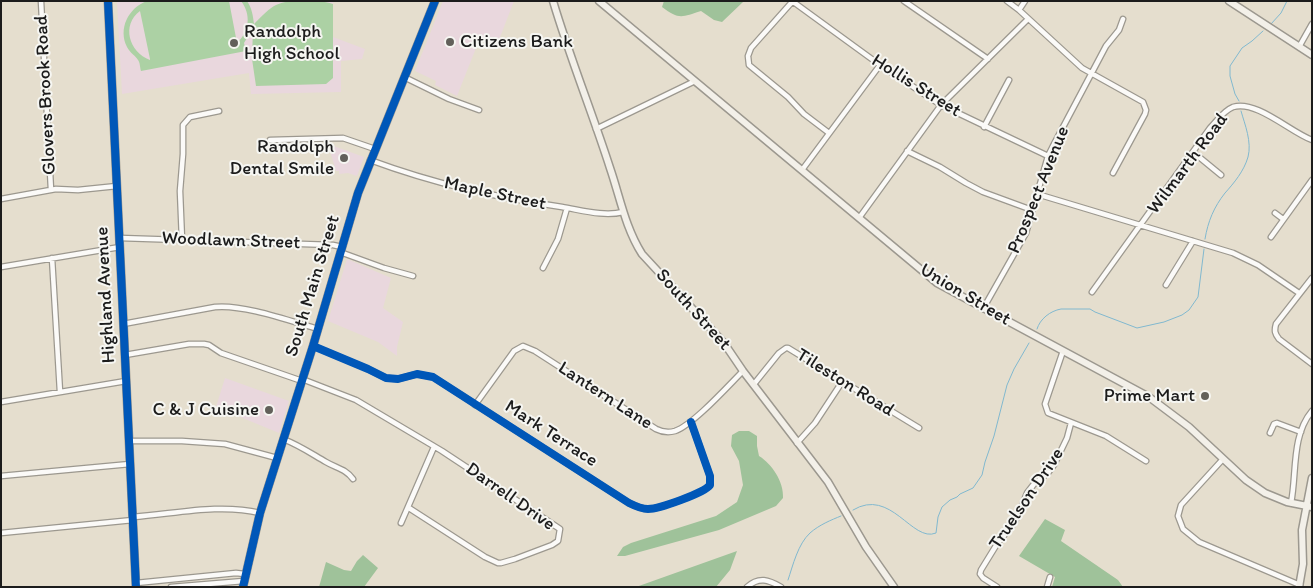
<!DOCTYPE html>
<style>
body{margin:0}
#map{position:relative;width:1313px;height:588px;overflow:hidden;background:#e5dece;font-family:Itim,sans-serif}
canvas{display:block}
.frame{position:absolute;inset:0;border:2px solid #1c1c1c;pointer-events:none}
</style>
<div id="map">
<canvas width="1313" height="588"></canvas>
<div class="frame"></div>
</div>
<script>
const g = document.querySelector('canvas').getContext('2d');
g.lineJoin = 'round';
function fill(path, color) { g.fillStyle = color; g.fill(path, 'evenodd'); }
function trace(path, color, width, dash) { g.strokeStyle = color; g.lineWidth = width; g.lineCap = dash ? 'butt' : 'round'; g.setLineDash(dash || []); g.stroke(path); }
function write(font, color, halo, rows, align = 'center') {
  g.font = font + ' Itim,sans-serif'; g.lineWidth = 4; g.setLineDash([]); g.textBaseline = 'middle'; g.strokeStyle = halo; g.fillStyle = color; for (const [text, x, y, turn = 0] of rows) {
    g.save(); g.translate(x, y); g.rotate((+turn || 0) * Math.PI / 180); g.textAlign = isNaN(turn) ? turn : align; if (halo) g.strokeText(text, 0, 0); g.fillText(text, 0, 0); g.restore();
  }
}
fill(new Path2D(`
 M117 1H333V37L365 49 362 59 341 61V92L251 94 249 73 122 94Z
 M443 1H514L497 45 480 38 457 96 435 85 436 81 415 71Z
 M328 144 364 157 357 176 348 173 339 174V171H336Z
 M347 259 391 278 383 308 403 322 397 347V356L378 342 328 321Z
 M225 378 289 401 279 433 216 407Z`), '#e9d7dd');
fill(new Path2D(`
 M229 1 237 43C250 31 251 14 241 1H247C252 8 253 16 254 24 274 4 276 1 305 1 315 1 324 1 333 4V78L326 84 256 86 252 59 253 28 244 43 246 51 141 71C140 68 140 62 138 60 135 55 130 53 127 47 118 29 128 8 147 1ZM140 11 150 59V60C129 52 121 25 140 11Z`), '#acd1a4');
fill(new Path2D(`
 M664 1H742L743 2 722 22 714 20 701 11C682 17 679 20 662 7Z
 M739 431H749L757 436V446L759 456C772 464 784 482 783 498L776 506 719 530 625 556H617L623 547 631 543 716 516 737 502 743 485 739 461 731 446 732 435Z
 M1045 519 1065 530 1061 541 1118 580 1123 587H1052L1055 577 1019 556Z
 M737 551 730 570 716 587H636Z
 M363 555 378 568 364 587H319L326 562 344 570 351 571 357 561Z`), '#9fc29a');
trace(new Path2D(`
 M1271 24 1281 13 1287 1
 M1239 101 1235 94 1230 76V66L1242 48 1252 41 1263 31
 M1205 239C1208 221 1214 207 1225 193 1234 183 1244 171 1248 157 1252 142 1245 125 1241 111
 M1037 329C1040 319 1050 311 1061 309H1090L1095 312 1137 328 1164 322 1182 315 1189 310 1198 297 1204 249
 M853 510C891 487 912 543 936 533L938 517 942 507 950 500 957 497 960 494 973 488 982 475 985 462 994 436 1007 385 1014 369 1029 343
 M788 580C793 565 798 544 810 533 819 525 831 520 841 516`), '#80b8cf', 1);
const street = new Path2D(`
 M41 1 51 190
 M792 1 880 65 941 105 1048 156
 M904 1 988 59
 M1007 1 1019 10 1082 68 1143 102 1146 110 1145 114 1113 173
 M792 2 751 48 748 56 749 65 788 97 804 114 829 133
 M1019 10 1025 1
 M1299 47 1312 24
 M404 77 449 99 479 110
 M984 127 1009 80
 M596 129 695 81
 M270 140 343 138 375 149
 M907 151 940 167 966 183 983 192 1032 210
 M1193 152 1221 175
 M370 160C435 184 494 197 562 207 581 210 604 217 623 212
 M802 170 880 65
 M1037 194 1233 253 1258 265 1299 293
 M1 199 56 189 78 190 117 186
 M1275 213 1283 219
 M859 218 941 105 1028 19
 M1271 237 1312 180
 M120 238 333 245 342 247
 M182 240 180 191 183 154V125L190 117 219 111
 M340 252 384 268 413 276
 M52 258 60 392
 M1 267 120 247
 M543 268 558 239 567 208
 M1312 278 1276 324C1274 331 1275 334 1279 339L1312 364
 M1166 285 1193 241
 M1092 292 1210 128C1217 121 1223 111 1233 107 1257 100 1290 132 1312 140
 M983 309 1026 233 1048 156 1053 146 1106 46 1119 30 1123 19
 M123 324 215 307C243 304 290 321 318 329
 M313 346 368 369 386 378 398 379 417 374 433 377 629 503C635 506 641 509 648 509 659 509 704 493 710 485V476L691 422
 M1063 351 1045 404 1048 413 1106 436 1146 461
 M125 355 189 344H204L209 345 221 353 302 381
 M302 379 356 400 442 451 560 529 558 541 552 545 515 559 501 563H498L485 557 409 508
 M754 384 779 353 786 348H788L919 428
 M1 402 126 381
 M475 405 514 351 523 346 535 351 656 429C662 432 668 433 675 431 693 425 728 386 743 371
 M1270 433 1274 424 1277 423 1301 432
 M283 439C299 445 312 454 326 462 336 468 346 469 353 479
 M129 441H182L225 444 277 458
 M797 443 815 423 842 382
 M1223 459 1181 505 1178 516 1183 529 1199 542 1300 585
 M1 476 130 464
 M1291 503C1297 474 1291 436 1312 411
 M133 517C175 514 219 503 260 513
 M401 523 434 447
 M1 533 133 520
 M136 583 236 573 245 574
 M171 587 244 581
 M747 587C759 576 769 580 781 587
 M997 587 983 578 980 574 981 570 997 544 1015 522 1027 493 1034 484 1048 473 1054 465 1067 438 1071 423
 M1047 587 1050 577`);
const secondary = new Path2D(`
 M108 1 136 587
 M553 1C570 58 592 112 610 168 620 197 625 227 642 254L724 343 743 371 828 482 866 547 894 587
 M599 1 937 283 1149 397 1189 427 1246 480 1265 493 1287 502 1312 507
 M1229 1 1312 55
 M1299 587 1303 564 1302 530 1312 478`);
const primary = new Path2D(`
 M243 587 260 513 313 346 358 193 435 1`);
trace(street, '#9c988f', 7);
trace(secondary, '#9c988f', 9);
trace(primary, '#9c988f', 9);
trace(street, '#fbfaf8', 4.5);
trace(secondary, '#f3f0e9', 6);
trace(primary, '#e7e1d3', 7);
trace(new Path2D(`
 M108 1 136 587
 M313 346 368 369 386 378 398 379 417 374 433 377 629 503C635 506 641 509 648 509 659 509 704 493 710 485V476L691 422
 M243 587 260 513 313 346 358 193 435 1`), '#0057b8', 8);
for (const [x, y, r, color] of [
 [450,42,5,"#62605a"],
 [234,43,5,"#62605a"],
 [344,158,5,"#62605a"],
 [1205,396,5,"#62605a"],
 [269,410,5,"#62605a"]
]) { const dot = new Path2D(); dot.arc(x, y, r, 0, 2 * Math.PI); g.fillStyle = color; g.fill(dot); trace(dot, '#f6f6f2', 2); }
write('19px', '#1c1c1c', '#f6f6f2', [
 ["Randolph",244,32,"left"],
 ["High School",244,54,"left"],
 ["Citizens Bank",460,42,"left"],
 ["Randolph",334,147],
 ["Dental Smile",334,169],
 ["Prime Mart",1195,396],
 ["C & J Cuisine",259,410]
], 'right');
write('19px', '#1c1c1c', '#f6f6f2', [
 ["Hollis Street",916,86,32],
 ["Glovers Brook Road",46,95,-93],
 ["Wilmarth Road",1188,164,-53],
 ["Prospect Avenue",1039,190,-68],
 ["Maple Street",495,194,12],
 ["Woodlawn Street",231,241,2],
 ["South Main Street",313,286,-73],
 ["Highland Avenue",106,295,-93],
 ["Union Street",965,295,31],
 ["South Street",693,310,48],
 ["Tileston Road",845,383,32],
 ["Lantern Lane",605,396,33],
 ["Mark Terrace",551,434,33],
 ["Darrell Drive",510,497,35],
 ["Truelson Drive",1027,499,-56]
]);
</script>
